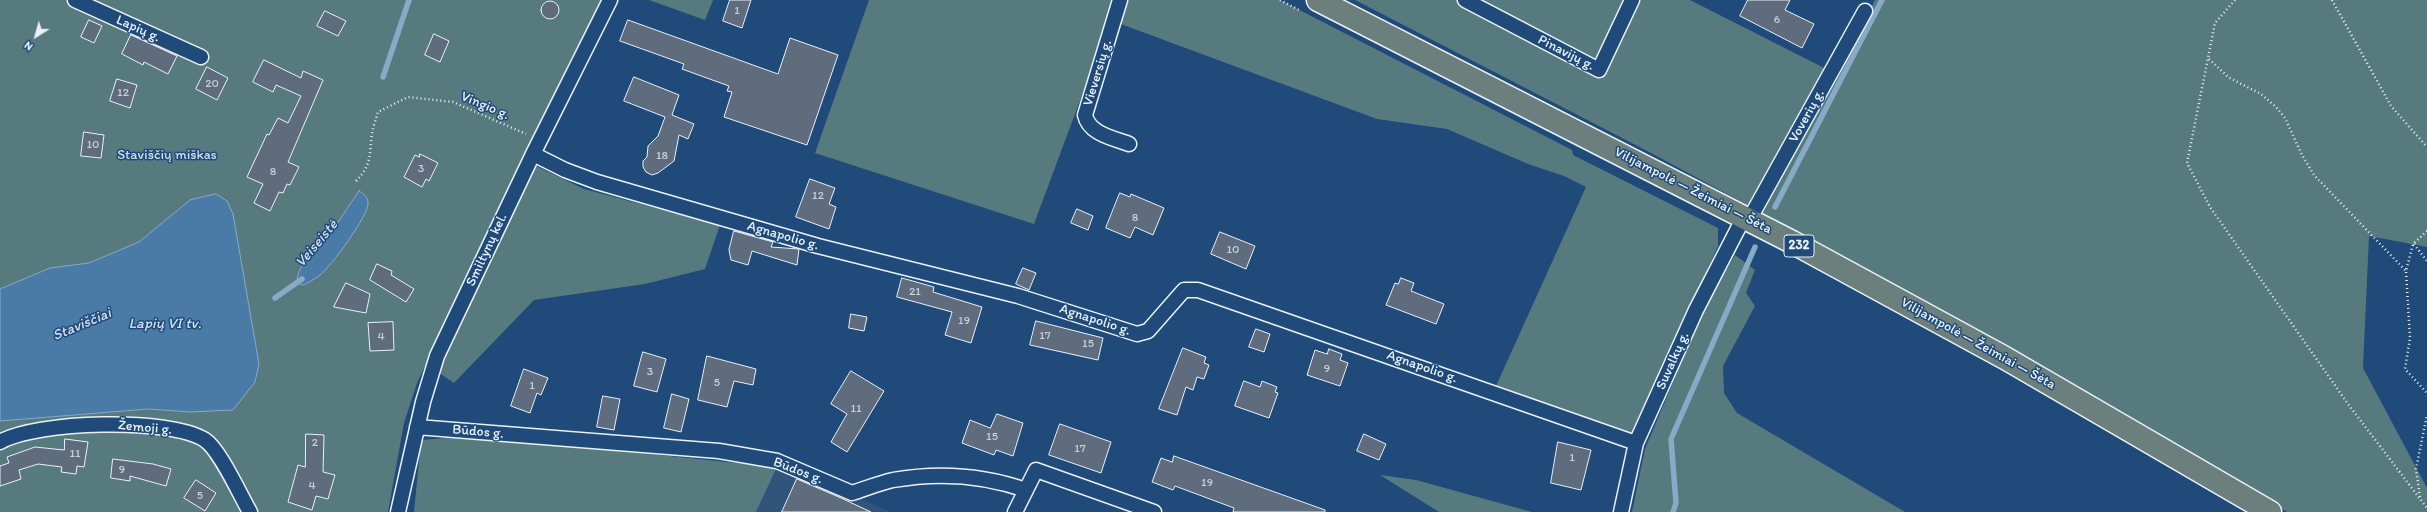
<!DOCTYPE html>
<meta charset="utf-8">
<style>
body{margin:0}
#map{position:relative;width:2427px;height:512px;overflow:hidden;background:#1f4a7a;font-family:Itim,sans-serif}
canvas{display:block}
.north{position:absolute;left:16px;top:16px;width:40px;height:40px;-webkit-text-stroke:3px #1f4a7a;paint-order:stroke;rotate:217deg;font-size:11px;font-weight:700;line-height:16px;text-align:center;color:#e8f1f8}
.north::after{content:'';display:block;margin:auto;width:14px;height:18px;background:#e8f1f8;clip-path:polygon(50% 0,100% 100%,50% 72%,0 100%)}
</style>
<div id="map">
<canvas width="2427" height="512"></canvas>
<div class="north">N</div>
</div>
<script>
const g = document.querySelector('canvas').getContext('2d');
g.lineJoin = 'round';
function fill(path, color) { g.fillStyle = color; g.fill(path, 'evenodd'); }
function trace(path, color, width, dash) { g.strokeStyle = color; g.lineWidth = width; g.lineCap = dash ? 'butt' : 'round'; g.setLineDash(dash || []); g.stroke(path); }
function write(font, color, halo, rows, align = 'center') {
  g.font = font + ' Itim,sans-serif'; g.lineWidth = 3; g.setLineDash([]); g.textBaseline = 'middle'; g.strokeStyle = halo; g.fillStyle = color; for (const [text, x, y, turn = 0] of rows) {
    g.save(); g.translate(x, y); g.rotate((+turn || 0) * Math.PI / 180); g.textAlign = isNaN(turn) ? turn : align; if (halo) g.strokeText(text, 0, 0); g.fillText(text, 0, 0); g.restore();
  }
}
fill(new Path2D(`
 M777 467 852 495 891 512H756Z`), '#32547b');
fill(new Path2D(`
 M0 0H605L571 59 417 383 404 423 388 512H0V421L148 409 190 412V200L139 242 89 263 50 268 0 289Z
 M649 0H713L705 20Z
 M869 0H1280L1572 150 1573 155 1718 228V246L1631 437 1496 386 1586 187 1564 176 1528 164 1447 129 1377 119 1110 20 1034 224 815 153Z
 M1355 0H1690L1838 75 1875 0H2427V247L2369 236 2363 368 2427 488V512H2287L2007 348 1882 278 1653 154Z
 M532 164 584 189 720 225 705 269 645 284 534 300 454 383 439 373 465 309Z
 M1735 255 1755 270 1746 293 1755 306 1723 366 1724 393 1737 413 1905 512H1632L1645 449 1703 311Z
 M471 436 777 467 756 512H414L421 440Z
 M1380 475 1416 480 1532 512H1439Z`), '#577a7f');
const water = new Path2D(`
 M359 191C364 194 368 197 368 203 369 215 330 268 320 275 315 279 309 282 304 285L297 283C297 262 316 254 327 238 338 223 348 207 359 191Z
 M216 194 227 201 233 214 259 364 255 382 233 410 190 412 148 409 0 421V289L50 268 89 263 139 242 190 200Z`);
fill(water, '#497ba6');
trace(water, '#89aac7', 1);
trace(new Path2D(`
 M383 77 409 0
 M1775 207 1882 0
 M275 298 302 279
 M1673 512 1676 503 1671 439 1755 247`), '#89aac7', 5.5);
const building = new Path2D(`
 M730 0H751L742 28 723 21Z
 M1748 0H1790L1785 10 1814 24 1802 48 1740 16Z
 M541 10a9 9 0 1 1 18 0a9 9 0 1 1-18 0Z
 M325 11 346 21 338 36 317 26Z
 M89 20 102 26 94 43 81 37Z
 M628 20 778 74 790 38 838 55 807 145 724 117 732 92 727 91 729 86 682 69 684 64 620 41Z
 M434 34 449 41 440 62 425 55Z
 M131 35 177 56 168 74 144 62 143 65 122 54Z
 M264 60 301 78 303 71 323 80 288 162 299 167 290 185 287 184 283 193 279 192 270 211 254 203 263 184 247 177 267 134 269 135 278 118 288 123 301 96 276 85 273 92 253 82Z
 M207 67 228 78 217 100 196 89Z
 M634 77 679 95 672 115 694 124 688 139 679 135 674 161 658 173 652 175 646 172 643 167V161L647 157 648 146 658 136 665 117 624 101Z
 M117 79 137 85 130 108 110 101Z
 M84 132 104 135 101 158 81 156Z
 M420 154 438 163 429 181 426 179 422 187 404 177 415 155 419 157Z
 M810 179 835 188 829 204 836 207 829 229 796 217Z
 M1120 193 1130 197 1131 194 1164 208 1153 235 1135 227 1130 238 1106 228Z
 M1077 209 1093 216 1088 230 1071 223Z
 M734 231 773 242 771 247 799 249 797 265 752 251 748 265 731 260 729 250Z
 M1220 232 1255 246 1246 269 1211 254Z
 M377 264 392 271 391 275 414 289 406 302 370 280Z
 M1023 268 1036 273 1029 290 1016 284Z
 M902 278 934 287 933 292 982 307 971 343 945 335 952 312 897 297Z
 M1401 278 1414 283 1411 291 1444 304 1436 324 1386 305 1395 283 1398 284Z
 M346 283 370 294 366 313 334 307Z
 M851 314 867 317 864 331 849 328Z
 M1036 321 1103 338 1098 360 1030 345Z
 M393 322 394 350 370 351 368 323Z
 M1256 329 1270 334 1264 352 1249 347Z
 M1183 348 1206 357 1204 363 1209 365 1204 379 1197 377 1193 390 1186 387 1177 415 1159 409Z
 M1329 349 1342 354 1340 360 1348 363 1340 386 1307 375 1315 350 1327 354Z
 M643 352 666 359 657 392 634 386Z
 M707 356 756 369 753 385 734 381 727 407 698 400Z
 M524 369 548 378 541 395 537 393 530 413 511 406Z
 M851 371 884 391 847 452 831 442 847 414 831 404Z
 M1244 381 1260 387 1262 381 1277 387 1275 392 1278 393 1269 418 1235 406Z
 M672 394 689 399 681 432 664 428Z
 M603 396 620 399 614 430 597 427Z
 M997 414 1023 423 1013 456 996 450 994 455 962 443 970 420 990 428Z
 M1060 424 1111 442 1101 473 1049 455Z
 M306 434 324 435 323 472 335 475 328 499 316 496 312 510 288 502 298 465 305 467Z
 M1364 434 1386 444 1379 460 1357 451Z
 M65 439 88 442 84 467 77 466 76 474 61 472 62 467 38 464 19 470 21 479 0 486V466L9 463 7 457 35 447 64 450Z
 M1558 442 1591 450 1581 490 1551 483Z
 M1174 456 1325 510V512H1233L1234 508 1175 486 1173 490 1152 482 1161 458 1172 462Z
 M113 459 153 464 171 469 166 486 130 476V481L111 478Z
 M797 479 841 498 871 512H782Z
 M196 480 216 493 205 511 184 498Z`);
fill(building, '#5e6c7d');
trace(building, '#e8f1f8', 1);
const street = new Path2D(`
 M75 0 201 57
 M1120 0 1085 115C1089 134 1113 138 1129 144
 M1465 0 1599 70 1632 0
 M533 154 565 170 597 182 818 246 1018 296 1137 334 1148 331 1184 290H1198L1636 443
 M1749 220 1865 11
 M417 427 719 451 777 461 852 493C865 489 879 483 893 480 938 472 983 475 1026 490
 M0 442C36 421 169 417 205 440 220 450 240 495 250 512
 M398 512 423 402 437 356 533 154 610 0
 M1015 512 1036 470 1154 512
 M1621 512 1636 443 1696 310 1744 217`);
const primary = new Path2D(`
 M1318 0 1792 242 2005 358 2270 512`);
trace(street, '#e8f1f8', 17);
trace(primary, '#e8f1f8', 25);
trace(new Path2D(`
 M1280 0 1301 11
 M2235 0 2215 23 2187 163 2210 207 2348 404 2427 508
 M2332 0 2391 106 2427 147
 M2209 59 2228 77 2261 94 2276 107 2285 118 2302 155 2314 175 2406 271
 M356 181C372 165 369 155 372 134 373 127 376 119 378 112L408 97 453 102 526 134
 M2427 231 2413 244 2406 271 2410 338 2405 369 2427 393
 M2414 244 2427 261
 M2420 497 2416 469 2427 415`), '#e8f1f8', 2.5, [1, 3]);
trace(street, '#1f4a7a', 14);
trace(primary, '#6b7f7c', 22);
write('12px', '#c6d0d9', null, [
 ["1",737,11],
 ["6",1777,20],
 ["20",212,84],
 ["12",123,93],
 ["10",93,145],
 ["18",662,156],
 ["3",421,169],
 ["8",273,172],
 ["12",818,196],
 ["8",1135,218],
 ["10",1233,250],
 ["21",915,292],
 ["19",964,321],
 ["17",1045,336],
 ["4",381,337],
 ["15",1088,344],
 ["9",1327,369],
 ["3",650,372],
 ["5",717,383],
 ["1",532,386],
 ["11",856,409],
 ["15",992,437],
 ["2",315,443],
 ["17",1080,449],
 ["11",75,454],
 ["1",1572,458],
 ["9",122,470],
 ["19",1207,483],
 ["4",312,486],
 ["5",200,496]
]);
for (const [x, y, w] of [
 [1799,246,30]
]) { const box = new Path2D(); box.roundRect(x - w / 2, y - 11, w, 22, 3); g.fillStyle = '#1f4a7a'; g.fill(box); trace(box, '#e8f1f8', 1); }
write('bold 13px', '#e8f1f8', null, [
 ["232",1799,246]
]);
write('14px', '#e8f1f8', '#1f4a7a', [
 ["Lapių g.",138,29,24],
 ["Pinavijų g.",1566,53,27],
 ["Vieversių g.",1098,73,-73],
 ["Vingio g.",485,106,23],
 ["Voverių g.",1807,116,-61],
 ["Vilijampolė — Žeimiai — Šėta",1693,191,27],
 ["Agnapolio g.",783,236,16],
 ["Smiltynų kel.",487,250,-65],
 ["Agnapolio g.",1095,320,18],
 ["Vilijampolė — Žeimiai — Šėta",1978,344,29],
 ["Suvalkų g.",1673,361,-66],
 ["Agnapolio g.",1422,367,19],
 ["Žemoji g.",145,428,5],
 ["Būdos g.",478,432,5],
 ["Būdos g.",798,471,21]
]);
write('14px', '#d2dfe6', '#1f4a7a', [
 ["Staviščių miškas",167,155]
]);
write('italic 15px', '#d0dfec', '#1f4a7a', [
 ["Veiseistė",317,244,-50],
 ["Lapių VI tv.",165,324],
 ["Staviščiai",82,325,-23]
]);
</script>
